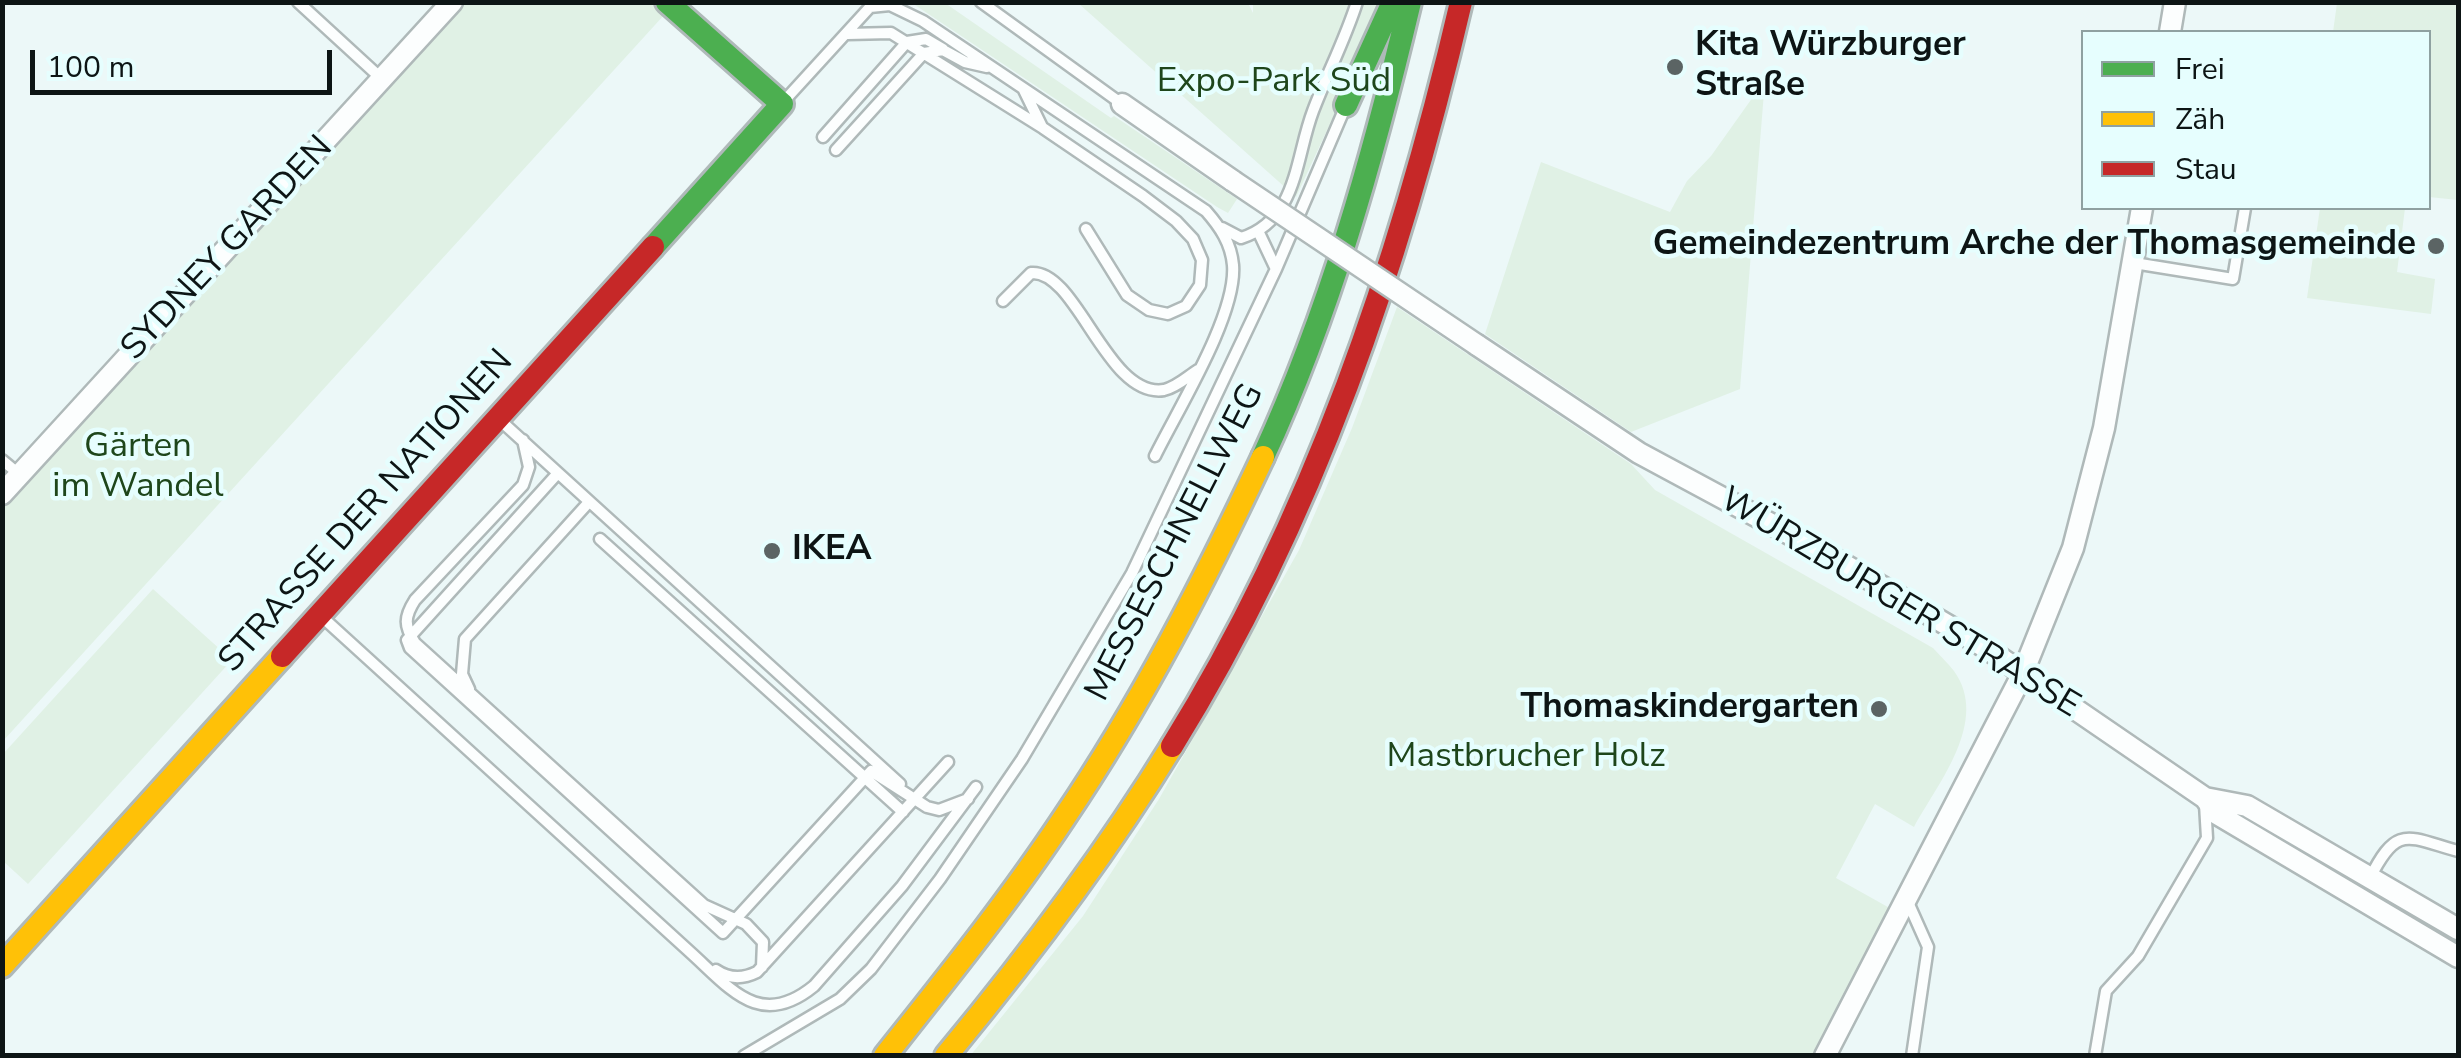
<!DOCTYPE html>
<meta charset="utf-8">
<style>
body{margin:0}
#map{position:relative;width:2461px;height:1058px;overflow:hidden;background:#ecf8f8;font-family:"Nunito Sans",sans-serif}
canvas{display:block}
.frame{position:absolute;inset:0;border:5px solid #0d1515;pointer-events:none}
.legend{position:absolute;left:2081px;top:30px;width:350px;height:180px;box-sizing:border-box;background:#e6fefe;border:2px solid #8fa1a1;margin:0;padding:12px 18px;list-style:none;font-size:30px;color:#0d1515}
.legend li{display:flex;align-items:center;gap:20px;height:50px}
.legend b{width:50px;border:2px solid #8fa1a1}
.scale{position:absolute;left:30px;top:50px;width:302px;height:45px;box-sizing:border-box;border:5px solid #0d1515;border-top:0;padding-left:12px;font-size:30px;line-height:35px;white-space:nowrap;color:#0d1515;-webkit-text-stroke:8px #e6fefe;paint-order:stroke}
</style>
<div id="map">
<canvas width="2461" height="1058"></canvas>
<div class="frame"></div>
<ul class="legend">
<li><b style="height:12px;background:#4caf50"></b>Frei</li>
<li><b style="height:12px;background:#ffc107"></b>Zäh</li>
<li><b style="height:12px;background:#c62828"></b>Stau</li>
</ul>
<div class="scale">100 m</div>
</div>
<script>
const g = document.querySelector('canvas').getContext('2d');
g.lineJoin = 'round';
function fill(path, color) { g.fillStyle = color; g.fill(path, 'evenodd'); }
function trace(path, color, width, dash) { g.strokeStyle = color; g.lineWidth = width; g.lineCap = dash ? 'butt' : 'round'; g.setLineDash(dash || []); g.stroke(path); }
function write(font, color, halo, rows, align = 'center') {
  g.font = font + ' "Nunito Sans",sans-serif'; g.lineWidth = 9; g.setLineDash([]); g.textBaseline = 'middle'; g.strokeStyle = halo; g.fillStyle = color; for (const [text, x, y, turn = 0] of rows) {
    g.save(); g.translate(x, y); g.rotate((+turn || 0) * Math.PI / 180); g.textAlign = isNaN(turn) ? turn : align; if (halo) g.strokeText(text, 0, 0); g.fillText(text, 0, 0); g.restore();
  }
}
fill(new Path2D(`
 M452 3H675L3 741 2 494Z
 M912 3H945L1111 118 1114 116 1237 199 1228 213 1217 207Z
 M1078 3H1248L1253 13V3H1380L1377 23 1296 197Z
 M2337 3H2458V200L2429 197 2428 32H2333Z
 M1765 80 1740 389 1631 432 1485 334 1541 162 1670 212 1687 181 1711 156Z
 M2320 208H2405L2397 272 2435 279 2431 314 2307 298Z
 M1397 307 1631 464 1655 490 1933 648C1940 656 1948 663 1954 671 1990 721 1938 783 1914 827L1875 804 1836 878 1895 911 1813 1055 970 1056 1083 916 1159 799 1299 550 1352 428Z
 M153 589 232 660 28 884 3 861V754Z`), '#e0f1e5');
const lane = new Path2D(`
 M298 2 383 80
 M981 2 1122 104
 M847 34 891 33 1043 128 1143 196 1176 221 1193 239 1202 260 1200 285 1186 306 1168 314 1149 310 1127 295 1086 229
 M1023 88 1042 127
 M785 100 870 7 890 5 923 21 1206 211C1220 227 1231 243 1233 265 1237 315 1178 409 1155 456
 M823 137 907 42 926 39 943 49
 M836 150 924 53 943 50 965 62 987 67
 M1222 228 1241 238C1298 220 1295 158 1313 111 1327 74 1345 40 1357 2
 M1259 233 1276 269
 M2134 263 2233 279 2245 208
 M1003 301 1031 273C1077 269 1107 399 1164 390 1177 387 1187 377 1198 370
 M502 422 900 784
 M523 440 529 467 523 485 415 600C404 617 404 626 415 643L704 905 746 924 763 942 762 967
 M2 460 20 475
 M558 473 407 640 410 648 723 933 871 771 927 807 939 810 968 799
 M600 539 903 812
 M321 616 690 952C731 989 760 1030 814 986L902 886 976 787
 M469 689 462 674 465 639 589 502
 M2370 878C2397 824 2407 837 2458 851
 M1907 900 1928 947 1912 1056
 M716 970C729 979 743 979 757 972L948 762
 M744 1056 840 999 871 969 940 879 1022 759 1132 573 1276 269 1344 110
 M2095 1056 2106 991 2138 956 2207 838 2205 804`);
const street = new Path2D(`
 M2170 32 2175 2
 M1122 104 1233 181
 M1477 345 1639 453 1823 552 1983 646 2205 798 2217 814 2458 957
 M2 494 452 2
 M2205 798 2247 806 2458 929
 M1825 1056 2022 675 2073 548 2104 428 2142 208`);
const fast = new Path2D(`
 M1346 105 1393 2
 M653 247 782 104 667 2
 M1263 457C1330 312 1373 158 1410 2`);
const slow = new Path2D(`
 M2 966 282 656
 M885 1056C947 978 1009 901 1064 818 1141 704 1204 582 1263 457
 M946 1056C1028 957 1105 855 1172 746`);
const jam = new Path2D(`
 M282 656 653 247
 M1172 746C1314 517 1400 263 1461 2`);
trace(lane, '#afb9b9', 15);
trace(street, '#afb9b9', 25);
trace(fast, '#afb9b9', 28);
trace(slow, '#afb9b9', 28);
trace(jam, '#afb9b9', 28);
trace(lane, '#fcfefe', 10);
trace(street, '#fcfefe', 20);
trace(fast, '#4caf50', 22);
trace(slow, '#ffc107', 22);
trace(jam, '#c62828', 22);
const streetBridge = new Path2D(`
 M1233 181 1477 345`);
trace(streetBridge, '#afb9b9', 25, []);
trace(streetBridge, '#fcfefe', 20);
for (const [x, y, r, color] of [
 [1675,67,10,"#5b6464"],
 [2436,246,10,"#5b6464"],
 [772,551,10,"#5b6464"],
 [1879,709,10,"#5b6464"]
]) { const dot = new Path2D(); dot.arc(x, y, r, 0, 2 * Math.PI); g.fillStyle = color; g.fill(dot); trace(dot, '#e6fefe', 4); }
write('bold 35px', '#0d1515', '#e6fefe', [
 ["Kita Würzburger",1695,47],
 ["Straße",1695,87],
 ["Gemeindezentrum Arche der Thomasgemeinde",2416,246,"right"],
 ["IKEA",792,551],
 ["Thomaskindergarten",1859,709,"right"]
], 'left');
write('35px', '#1e461b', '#e6fefe', [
 ["Expo-Park Süd",1274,83],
 ["Gärten",138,448],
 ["im Wandel",138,488],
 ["Mastbrucher Holz",1526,758]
]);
write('35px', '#0d1515', '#e6fefe', [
 ["SYDNEY GARDEN",228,249,-47],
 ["STRASSE DER NATIONEN",367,512,-48],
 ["MESSESCHNELLWEG",1176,543,-63],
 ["WÜRZBURGER STRASSE",1899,604,31]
]);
</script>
